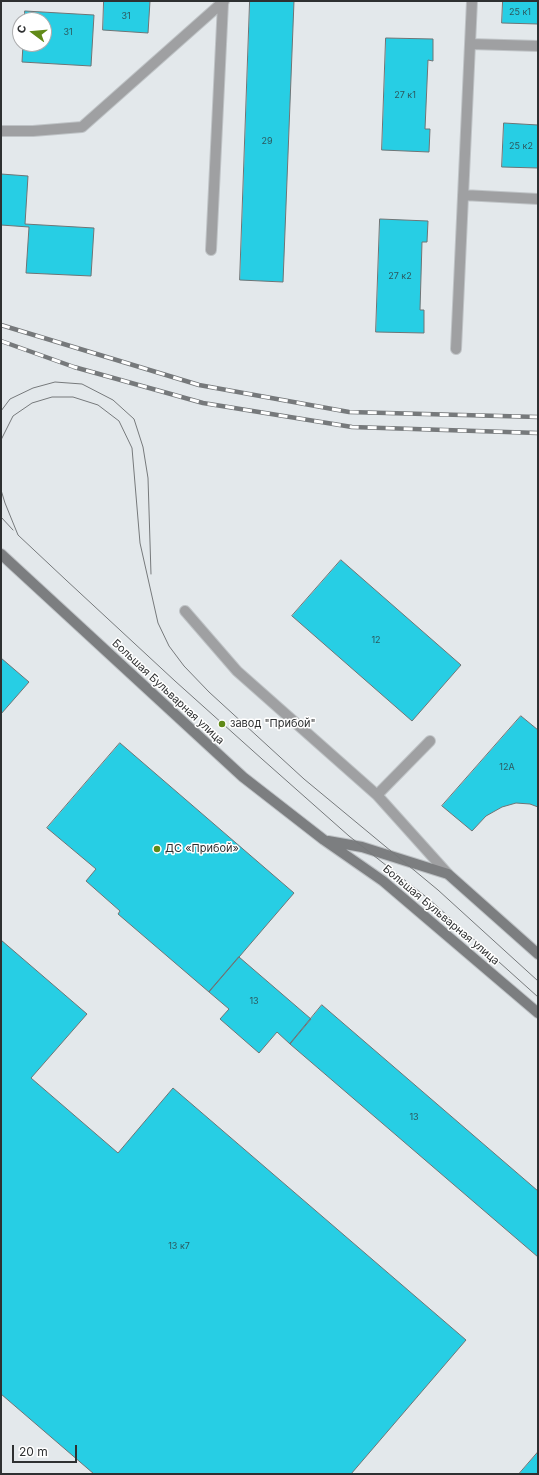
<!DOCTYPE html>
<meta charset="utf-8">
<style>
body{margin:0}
#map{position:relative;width:539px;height:1475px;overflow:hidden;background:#e3e8eb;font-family:Inter,sans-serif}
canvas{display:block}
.frame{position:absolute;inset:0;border:2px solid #2e3031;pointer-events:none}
.north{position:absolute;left:12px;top:12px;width:40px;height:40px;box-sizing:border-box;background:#fff;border:1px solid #abacad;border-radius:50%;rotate:286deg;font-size:11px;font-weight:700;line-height:16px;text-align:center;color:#2e3031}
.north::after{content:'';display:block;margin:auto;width:14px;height:18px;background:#608a18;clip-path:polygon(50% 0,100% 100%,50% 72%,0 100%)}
.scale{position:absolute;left:12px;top:1445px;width:65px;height:18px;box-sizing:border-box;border:2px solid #2e3031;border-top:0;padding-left:5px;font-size:12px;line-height:14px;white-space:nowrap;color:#2e3031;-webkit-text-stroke:3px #fff;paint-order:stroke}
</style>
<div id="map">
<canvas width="539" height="1475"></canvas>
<div class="frame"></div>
<div class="north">С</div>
<div class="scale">20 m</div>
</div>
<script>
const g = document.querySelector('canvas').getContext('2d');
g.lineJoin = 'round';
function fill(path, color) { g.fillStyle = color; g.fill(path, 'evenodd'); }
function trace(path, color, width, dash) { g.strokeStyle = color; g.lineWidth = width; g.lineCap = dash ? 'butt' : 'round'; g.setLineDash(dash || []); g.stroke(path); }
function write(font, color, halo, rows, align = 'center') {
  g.font = font + ' Inter,sans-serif'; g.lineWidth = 3; g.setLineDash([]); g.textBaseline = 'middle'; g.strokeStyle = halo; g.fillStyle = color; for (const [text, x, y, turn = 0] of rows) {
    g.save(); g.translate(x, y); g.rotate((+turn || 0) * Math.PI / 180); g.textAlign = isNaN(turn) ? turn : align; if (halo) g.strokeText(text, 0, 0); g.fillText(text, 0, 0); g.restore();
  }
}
const building = new Path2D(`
 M104 1H150L148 33 103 30Z
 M250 1H294L283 282 240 280Z
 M503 1H538V24L502 23Z
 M25 11 94 15 91 66 22 62 23 44H44V20H25Z
 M386 38 433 39V61L428 60 425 129H430L429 152 382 150Z
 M504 123 538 125V168L502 167Z
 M1 174 28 176 25 224 94 228 91 276 26 273 29 227 1 225Z
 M380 219 428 221 427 242H422L420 310H424V333L376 332Z
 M341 560 461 665 412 721 292 616Z
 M1 658 29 682 1 714Z
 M521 716 538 730V807L530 804 516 803 502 807 486 816 472 831 442 806Z
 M120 743 294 893 209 992 118 914 120 911 86 881 96 869 47 828Z
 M1 940 87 1014 31 1078 118 1153 173 1088 466 1340 351 1474H94L1 1394Z
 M239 957 311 1019 290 1044 277 1032 259 1053 220 1019 229 1009 209 992Z
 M322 1005 538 1191V1257L290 1044Z
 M538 1452V1474H519Z`);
fill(building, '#27cee4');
trace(building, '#6f7475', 1);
const service = new Path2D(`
 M470 44 538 46
 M1 131H33L82 127 224 1
 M463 195 538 199
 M211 250 223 3
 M456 349 472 1
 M185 611 237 671 377 795 448 874
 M377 795 430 741`);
const secondary = new Path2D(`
 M1 554 243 777 324 840 383 881 538 1013
 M328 841 362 847 448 874 538 954`);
trace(service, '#bfc3c6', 12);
trace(secondary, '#bfc3c6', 12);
trace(service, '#9fa0a2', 10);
trace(secondary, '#7c7e80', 10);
trace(new Path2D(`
 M1 411 10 399 33 388 55 382 82 384 113 400 134 419 143 447 148 478 151 574
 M1 440 13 416 32 403 52 397H73L98 405 119 421 132 448 140 543 158 623 169 646 184 666 209 692 304 779 438 890 538 981
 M1 490 5 503 18 535 66 580 175 681 262 759 349 836 430 900 538 997
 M1 517 13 530`), '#76797b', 1);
const rail = new Path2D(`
 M1 325 199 385 349 412 538 417
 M1 341 74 367 203 403 352 427 538 433`);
trace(rail, '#76797b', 4.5);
trace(rail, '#fff', 3, [9]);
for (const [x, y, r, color] of [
 [222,724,4,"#608a18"],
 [157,849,4,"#608a18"]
]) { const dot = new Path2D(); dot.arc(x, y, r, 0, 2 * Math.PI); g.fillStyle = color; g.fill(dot); trace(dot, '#fff', 1.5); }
write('9px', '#2c585e', null, [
 ["25 к1",520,12],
 ["31",126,16],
 ["31",68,32],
 ["27 к1",405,95],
 ["29",267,141],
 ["25 к2",521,146],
 ["27 к2",400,276],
 ["12",376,640],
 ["12А",507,767],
 ["13",254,1001],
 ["13",414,1117],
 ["13 к7",179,1246]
]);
write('11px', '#2e3031', '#fff', [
 ["Большая Бульварная улица",168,692,43],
 ["Большая Бульварная улица",441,915,40]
]);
write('11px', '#2e3031', '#fff', [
 ["завод \"Прибой\"",230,724],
 ["ДC «Прибой»",165,849]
], 'left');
</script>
